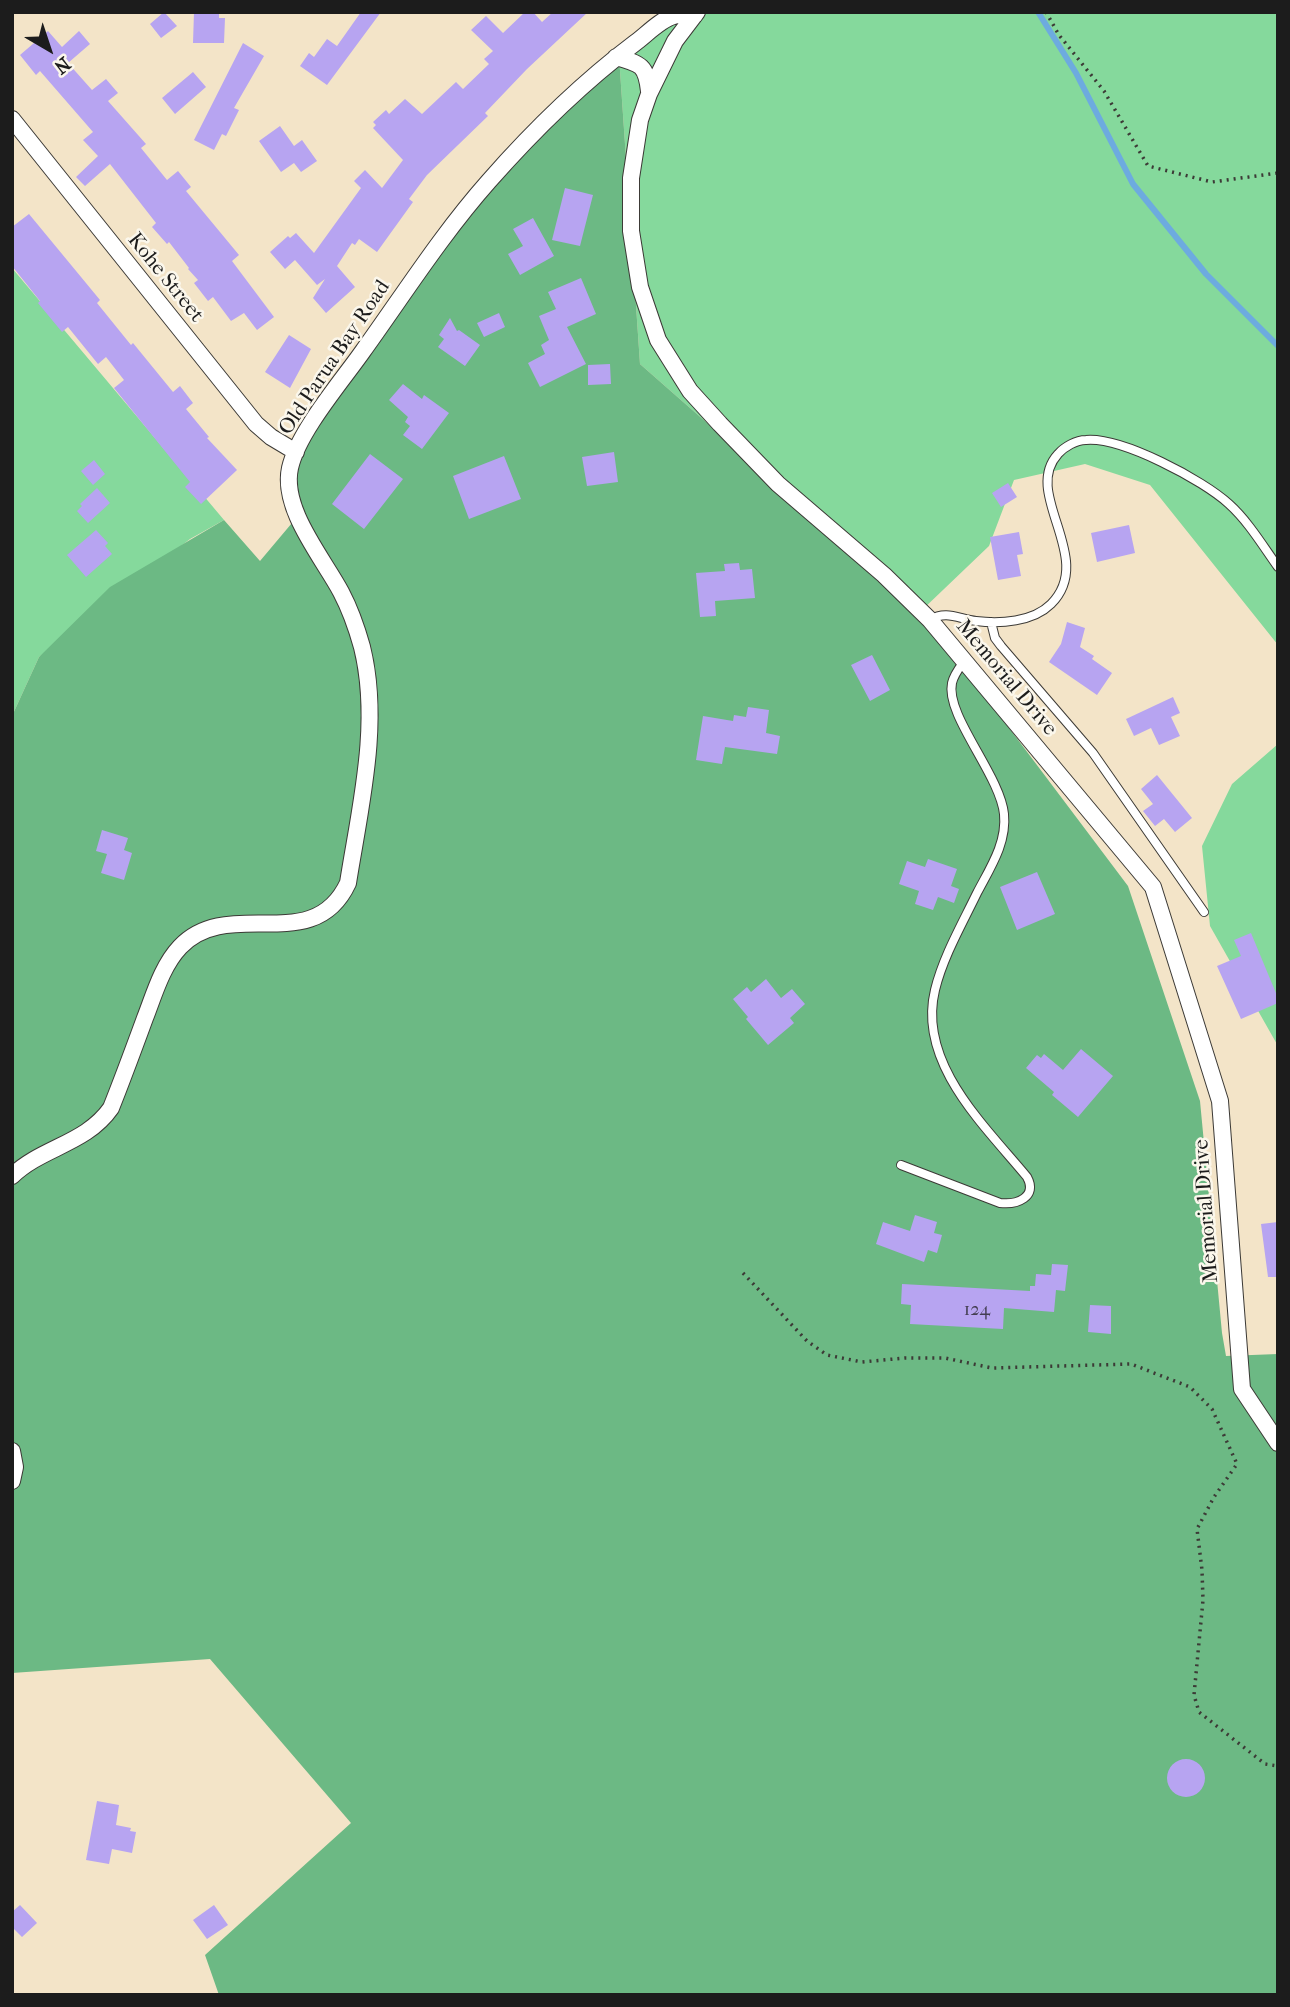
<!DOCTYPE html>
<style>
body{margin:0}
#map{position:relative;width:1290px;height:2007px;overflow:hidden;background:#f3e4c8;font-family:"IM FELL French Canon",serif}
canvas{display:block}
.frame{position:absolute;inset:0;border:14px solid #1c1c1c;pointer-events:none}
.north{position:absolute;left:14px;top:14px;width:70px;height:70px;-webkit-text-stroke:5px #fbf7ec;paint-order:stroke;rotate:141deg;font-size:19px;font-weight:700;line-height:28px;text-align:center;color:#1c1c1c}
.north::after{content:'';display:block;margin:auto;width:24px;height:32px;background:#1c1c1c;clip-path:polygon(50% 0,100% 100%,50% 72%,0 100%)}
</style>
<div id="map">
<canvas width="1290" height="2007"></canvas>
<div class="frame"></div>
<div class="north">N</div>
</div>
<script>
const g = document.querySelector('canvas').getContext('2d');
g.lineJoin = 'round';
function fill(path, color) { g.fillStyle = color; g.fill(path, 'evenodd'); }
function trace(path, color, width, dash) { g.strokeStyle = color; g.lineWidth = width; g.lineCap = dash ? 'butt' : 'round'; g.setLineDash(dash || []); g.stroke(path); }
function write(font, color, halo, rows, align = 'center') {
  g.font = font + ' "IM FELL French Canon",serif'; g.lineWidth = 5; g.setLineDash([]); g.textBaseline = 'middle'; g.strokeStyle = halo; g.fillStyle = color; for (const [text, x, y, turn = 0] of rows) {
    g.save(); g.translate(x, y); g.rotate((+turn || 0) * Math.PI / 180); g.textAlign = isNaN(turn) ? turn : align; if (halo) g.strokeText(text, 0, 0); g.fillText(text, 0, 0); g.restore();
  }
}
fill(new Path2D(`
 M686 12H1278V645L1150 485 1085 464 1014 480 989 546 921 611 640 364 619 56Z
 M12 268 224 520 190 539 39 657 12 716Z
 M1278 744V1046L1210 926 1202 846 1232 784Z`), '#85d99c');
fill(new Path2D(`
 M619 56 640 364 921 611 1128 886 1200 1101 1222 1333 1226 1356 1278 1354V1995H219L205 1955 351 1823 210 1659 12 1673V716L39 657 110 587 224 520 260 561 297 517 294 458 485 189Z`), '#6cb984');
trace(new Path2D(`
 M1038 12 1076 73 1133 184 1206 274 1278 346`), '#6dabdf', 6);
fill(new Path2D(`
 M164 12 177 26 161 38 150 24Z
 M194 12H219V18H225L224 43H193Z
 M361 12H381L327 85 300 66 309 53 314 57 327 39 337 46Z
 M525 12H533L542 22 553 12H588L527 69 485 113 488 116 427 175 409 199 413 202 377 252 359 239 355 245 352 243 337 266 355 287 326 313 313 298 325 279 317 285 295 260 285 269 270 252 288 236 290 238 296 233 314 253 361 188 354 181 365 170 382 188 403 160 373 128 376 125 373 122 386 110 389 114 405 99 422 114 456 82 463 89 489 64 484 59 493 51 471 30 486 16 503 33Z
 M48 31 62 47 79 31 90 44 68 63 92 90 106 79 118 93 108 101 146 144 141 148 167 180 178 171 191 187 186 191 239 255 232 261 274 317 257 330 244 313 231 321 213 297 208 301 194 283 198 280 188 269 189 268 169 242 167 244 152 227 156 223 110 164 85 186 76 177 98 156 83 140 93 132 40 71 36 75 20 55Z
 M243 43 264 56 234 108 239 110 226 136 222 134 214 150 194 140Z
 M193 72 206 87 175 114 162 98Z
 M280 126 294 146 302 140 317 161 301 172 294 163 281 172 259 141Z
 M565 188 593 195 580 246 552 240Z
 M29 214 100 300 97 303 131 345 133 343 173 392 180 386 193 403 186 409 209 437 207 438 237 470 201 504 185 487 190 482 114 388 124 380 106 357 98 364 68 327 62 332 38 303 40 301 12 266V227Z
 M533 218 554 256 520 275 508 254 523 246 513 229Z
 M581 278 596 314 567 327 586 364 540 387 528 363 545 354 541 345 549 340 539 316 556 309 548 292Z
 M499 313 505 327 484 337 477 323Z
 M450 318 457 331 459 330 480 345 465 366 438 347 444 339 439 335Z
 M289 335 311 349 290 388 265 372Z
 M610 364 611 384 588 385V365Z
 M403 384 422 399 424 395 449 413 422 449 403 435 410 426 405 422 408 417 389 400Z
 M614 452 618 482 587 486 582 457Z
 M370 454 403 479 364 529 332 504Z
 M504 456 521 499 469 519 453 476Z
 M94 460 105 474 93 485 81 471Z
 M1008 483 1017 497 1001 507 992 493Z
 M97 488 110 503 88 523 77 511 82 506 80 504Z
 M1129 525 1135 553 1097 562 1091 533Z
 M96 530 108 543 105 546 112 554 86 577 67 555Z
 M1019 532 1023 554 1017 555 1021 576 998 580 990 537Z
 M739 563 740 570 752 569 755 598 715 601 716 616 700 617 696 573 725 571 724 564Z
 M1067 622 1085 628 1080 647 1094 656 1092 659 1112 673 1097 695 1049 662 1061 644Z
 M872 655 890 690 870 701 851 665Z
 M1173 697 1180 713 1171 717 1180 736 1159 745 1151 728 1134 736 1126 719Z
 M748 707 769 710 766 733 780 736 777 754 725 747 722 764 696 760 703 716 733 721 734 715 746 717Z
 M1157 775 1192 818 1175 832 1164 819 1155 826 1143 811 1153 804 1141 789Z
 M102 830 128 838 124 850 132 853 124 880 101 873 107 854 96 851Z
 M928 859 957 869 951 886 959 889 954 903 938 897 933 910 915 904 919 891 899 884 907 861 925 867Z
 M1037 872 1055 914 1017 930 1000 887Z
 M1251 933 1278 998V1003L1241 1019 1217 966 1241 956 1234 940Z
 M766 979 781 998 792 989 805 1004 790 1018 794 1023 768 1045 746 1019 748 1017 733 999 747 987 751 992Z
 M1081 1049 1113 1076 1078 1117 1052 1095 1054 1092 1026 1068 1037 1055 1041 1058 1044 1054 1063 1070Z
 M915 1215 937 1222 934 1233 942 1235 937 1253 928 1250 924 1262 876 1244 883 1222 910 1231Z
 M1278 1222V1277H1268L1261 1224Z
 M1052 1264 1068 1265 1065 1291 1056 1290 1054 1312 1004 1308 1003 1329 910 1324 911 1305 901 1304 902 1284 1030 1291V1286H1035L1036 1274 1051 1275Z
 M1090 1305 1111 1306V1334L1088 1332Z
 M1167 1778a19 19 0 1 1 38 0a19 19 0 1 1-38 0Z
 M97 1801 119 1805 116 1825 131 1828 130 1831 136 1832 132 1853 112 1849 109 1864 86 1860Z
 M20 1905 37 1923 22 1937 12 1927V1912Z
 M214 1905 228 1925 207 1939 193 1920Z`), '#b7a4f1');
const service = new Path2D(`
 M930 620C946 610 959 619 976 621 1000 624 1033 622 1051 604 1097 558 1021 494 1058 454 1064 447 1076 440 1086 440 1122 437 1203 480 1229 504 1248 521 1263 546 1278 567
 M991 622 995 638 1001 646 1093 753 1204 912
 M901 1165 1000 1203C1017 1205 1038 1197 1027 1177 985 1126 917 1063 935 990 943 957 962 924 977 893 990 868 1007 843 1004 814 1000 775 945 715 952 683 954 674 960 667 965 660`);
const minor = new Path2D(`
 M697 12 675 41 649 94 640 120 631 178V231L640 287 658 340 690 391 720 424 778 484 884 575 930 620 1153 887 1220 1101 1242 1389 1278 1443
 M616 57C641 64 646 65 649 91
 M12 119 256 424 271 437 296 452
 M12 1176C42 1147 86 1144 111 1108 123 1078 134 1048 145 1018 154 995 162 966 180 947 229 895 313 958 348 883 360 807 381 723 362 647 357 629 350 609 341 592 323 558 281 509 290 468 298 432 342 381 363 351 404 294 442 234 489 181 533 131 582 83 635 43 646 35 661 19 674 16 680 14 688 15 695 15
 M12 1451 15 1467 12 1481`);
trace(service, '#3c3a36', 10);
trace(minor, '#3c3a36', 18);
trace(new Path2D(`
 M1046 12 1059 35 1104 91 1148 166 1212 182 1278 173
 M743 1273 807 1341 827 1355 862 1362 905 1358H945L992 1368 1131 1364 1190 1387 1212 1409 1237 1464 1214 1497 1197 1529 1202 1570 1203 1600 1194 1695 1199 1712 1265 1764 1278 1766`), '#3c3a36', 3.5, [2, 5]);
trace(service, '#fff', 8);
trace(minor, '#fff', 16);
write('18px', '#433e51', null, [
 ["124",977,1311]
]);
write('21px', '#1c1c1c', '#fbf7ec', [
 ["Kohe Street",165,278,51],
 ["Old Parua Bay Road",335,358,-56],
 ["Memorial Drive",1006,678,50],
 ["Memorial Drive",1207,1211,-94]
]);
</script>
